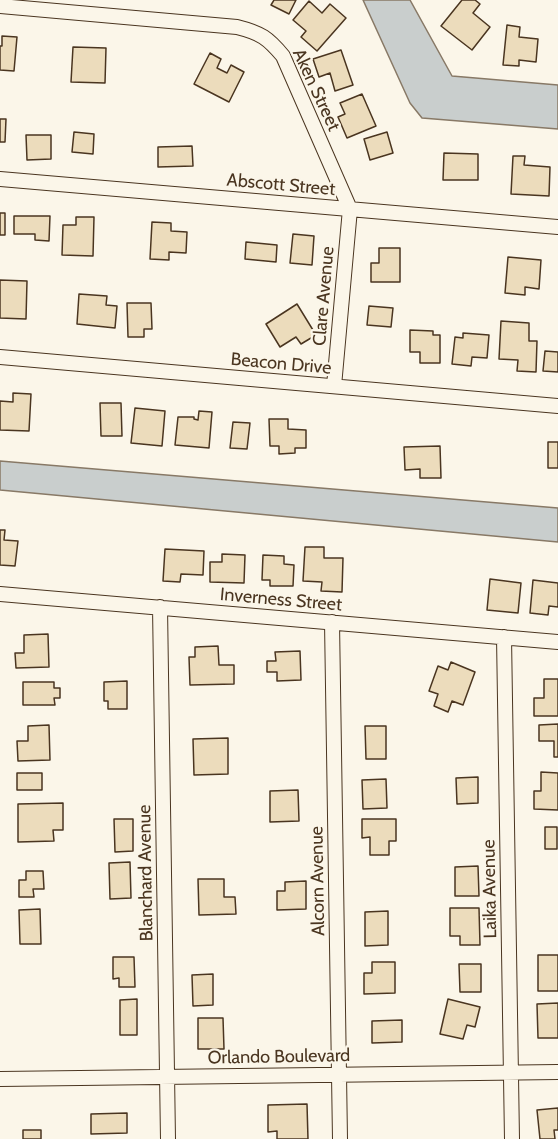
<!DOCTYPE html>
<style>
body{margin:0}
canvas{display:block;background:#fbf6e9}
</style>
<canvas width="558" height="1139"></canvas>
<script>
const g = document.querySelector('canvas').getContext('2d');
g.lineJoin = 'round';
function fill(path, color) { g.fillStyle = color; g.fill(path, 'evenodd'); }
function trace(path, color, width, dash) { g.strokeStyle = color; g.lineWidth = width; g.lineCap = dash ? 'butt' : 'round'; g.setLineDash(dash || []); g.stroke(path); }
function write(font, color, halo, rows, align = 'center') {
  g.font = font + ' Cabin,sans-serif'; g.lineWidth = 4.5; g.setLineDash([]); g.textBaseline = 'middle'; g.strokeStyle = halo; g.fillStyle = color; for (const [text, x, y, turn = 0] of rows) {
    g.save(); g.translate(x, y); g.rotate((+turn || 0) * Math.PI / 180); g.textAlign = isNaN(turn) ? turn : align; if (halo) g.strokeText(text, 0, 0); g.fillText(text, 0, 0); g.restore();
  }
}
const water = new Path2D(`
 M363 0H410L452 76 558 85V129L422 118 410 103Z
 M0 461 558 508V542L0 490Z`);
fill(water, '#c9cecd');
trace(water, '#887966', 1.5);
const building = new Path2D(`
 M274 0H296L289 14 271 5Z
 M462 0H475L480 4 473 13 490 27 472 50 441 26Z
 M309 1 322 13 330 4 346 18 317 51 301 37 306 31 293 20Z
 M507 25 520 27 519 37 538 39 536 62 519 60V66L503 65Z
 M2 36 17 37 14 71 0 70V46H2Z
 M73 47 106 48 105 83 71 82Z
 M341 50 353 85 335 91 330 73 319 77 313 59Z
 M210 53 221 59 217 68 227 73 231 65 244 72 229 102 194 84Z
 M362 94 376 126 347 138 338 117 345 114 340 103Z
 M0 119H6L5 142H0Z
 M74 132 94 134 93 154 72 152Z
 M387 132 393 153 370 160 364 139Z
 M26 135H51V159L27 160Z
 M192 146 193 166 158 167V147Z
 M444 153 478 154V180H443Z
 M513 156H525L524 165 550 167 549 196 511 194Z
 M0 213H5V235H0Z
 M14 216H50L49 241 35 240V234H14Z
 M76 217H94L93 256 62 255 63 225H76Z
 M152 222 171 223V231L187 232 186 253 169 252V260L150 259Z
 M293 234 314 236 312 265 290 263Z
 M246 242 277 245 276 262 245 259Z
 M379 248H400V282H371V263H379Z
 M508 257 541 260 539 289 525 287V295L505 293Z
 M0 280 27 281 26 319 0 318Z
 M79 294 107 296 106 305 117 306 115 328 77 324Z
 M127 303H151L152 329H144V337H128Z
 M297 304 316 335 301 344 296 337 280 347 266 324Z
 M369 306 393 308 391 327 367 325Z
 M501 321 529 323V341H537L536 372 517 371 518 360 499 359Z
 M410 330 433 331V335H440V363H420V352H410Z
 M463 333 489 335 487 358 472 357 471 366 452 364 455 337 463 338Z
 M545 351 558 352V372L543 371Z
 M13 393 31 394 29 431 0 430V401L13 402Z
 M100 403H121L122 436H101Z
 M135 408 165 411 162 446 131 443Z
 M199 411 212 412 209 448 175 445 178 417H194V419L198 420Z
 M269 419H288V429L306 430V448H295V453L279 454V446H270Z
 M233 422 250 423 247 449 230 448Z
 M548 442H558V468H548Z
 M440 446 441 478H420V469L405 470 404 447Z
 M0 530H5L4 540 18 541 15 566 0 565Z
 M305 547H324V558H343L342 592 321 591 322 582 303 581Z
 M165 549 204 551 203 575 181 574 180 582 163 581Z
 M222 554 245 555 244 583 210 582V562H222Z
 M263 555 284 556V564L294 565 293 586H270V580H262Z
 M490 579 521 583 518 613 487 610Z
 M533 580 558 583V607L549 606 548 615 530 613Z
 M48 634 49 667 16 668 15 653H24V635Z
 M218 646 219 665H234V684L190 685 189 657H195V647Z
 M300 651 301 680 277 681V672H267V661H276L275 652Z
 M451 662 475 672 463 705 452 701 448 712 434 706 438 694 429 691 438 666 448 670Z
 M544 679H558V716H534V698H544Z
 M127 681V709H108V701H104V682Z
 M23 682H54V688H60V698H54L55 705H23Z
 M558 724V757H554V741H539V725Z
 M49 725 50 760 18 761 17 741H28V726Z
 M365 726H386V759H366Z
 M228 738V774L194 775 193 739Z
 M541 772 558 773V810L534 809V791H541Z
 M17 773H42V790H17Z
 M478 777V803L457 804 456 778Z
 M386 779 387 808 363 809 362 780Z
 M298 790 299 821 270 822V791Z
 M63 803V830H53L54 841 18 842V804Z
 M114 819H133V851L115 852Z
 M362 819H396V841H389V855H370V837L362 838Z
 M545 827H557V849H545Z
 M130 862 131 898 110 899 109 863Z
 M478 866 479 896H455V867Z
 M26 871H43L44 889H33L34 897H19V880H26Z
 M198 879H224V897H235L236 914 199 915Z
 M306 881V909L277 910V891H285V882Z
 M450 908H479L480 945H460V936H450Z
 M40 909 41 944H20L19 910Z
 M388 911V945L365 946V912Z
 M538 955H558V991H538Z
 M113 957H134L135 987H119V978L113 979Z
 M372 962H395V993L364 994V973H372Z
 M459 964H481V992H460Z
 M213 974V1005L193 1006 192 975Z
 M137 999V1035H120V1000Z
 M448 999 480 1007 475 1027 467 1025 463 1039 440 1034Z
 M558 1003V1038H538L537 1004Z
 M198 1018H223L224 1049H198Z
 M402 1020V1042L372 1043V1021Z
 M307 1104 308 1139H277V1131L268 1132V1105Z
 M558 1108V1130H554L555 1139H540L537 1110Z
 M127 1113V1133L91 1134V1114Z
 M23 1130H41V1139H23Z`);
fill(building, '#ecdcbc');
trace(building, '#4a3520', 1.5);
const minor = new Path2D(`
 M0 6 237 27C261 33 268 38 283 56L350 209 334 386
 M0 179 558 227
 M0 357 558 406
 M0 594 558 642
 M160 607 168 1139
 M332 622 340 1139
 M504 637 512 1139
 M0 1079 558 1072`);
trace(minor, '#4a3520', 16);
trace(minor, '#fbf6e9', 14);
write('18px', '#4a3520', '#fbf6e9', [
 ["Aken Street",316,90,65],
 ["Abscott Street",281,185,5],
 ["Clare Avenue",324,296,-85],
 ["Beacon Drive",281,364,5],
 ["Inverness Street",281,600,5],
 ["Blanchard Avenue",146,873,-91],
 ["Alcorn Avenue",318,881,-91],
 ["Laika Avenue",490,889,-91],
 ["Orlando Boulevard",279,1057,-1]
]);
</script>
